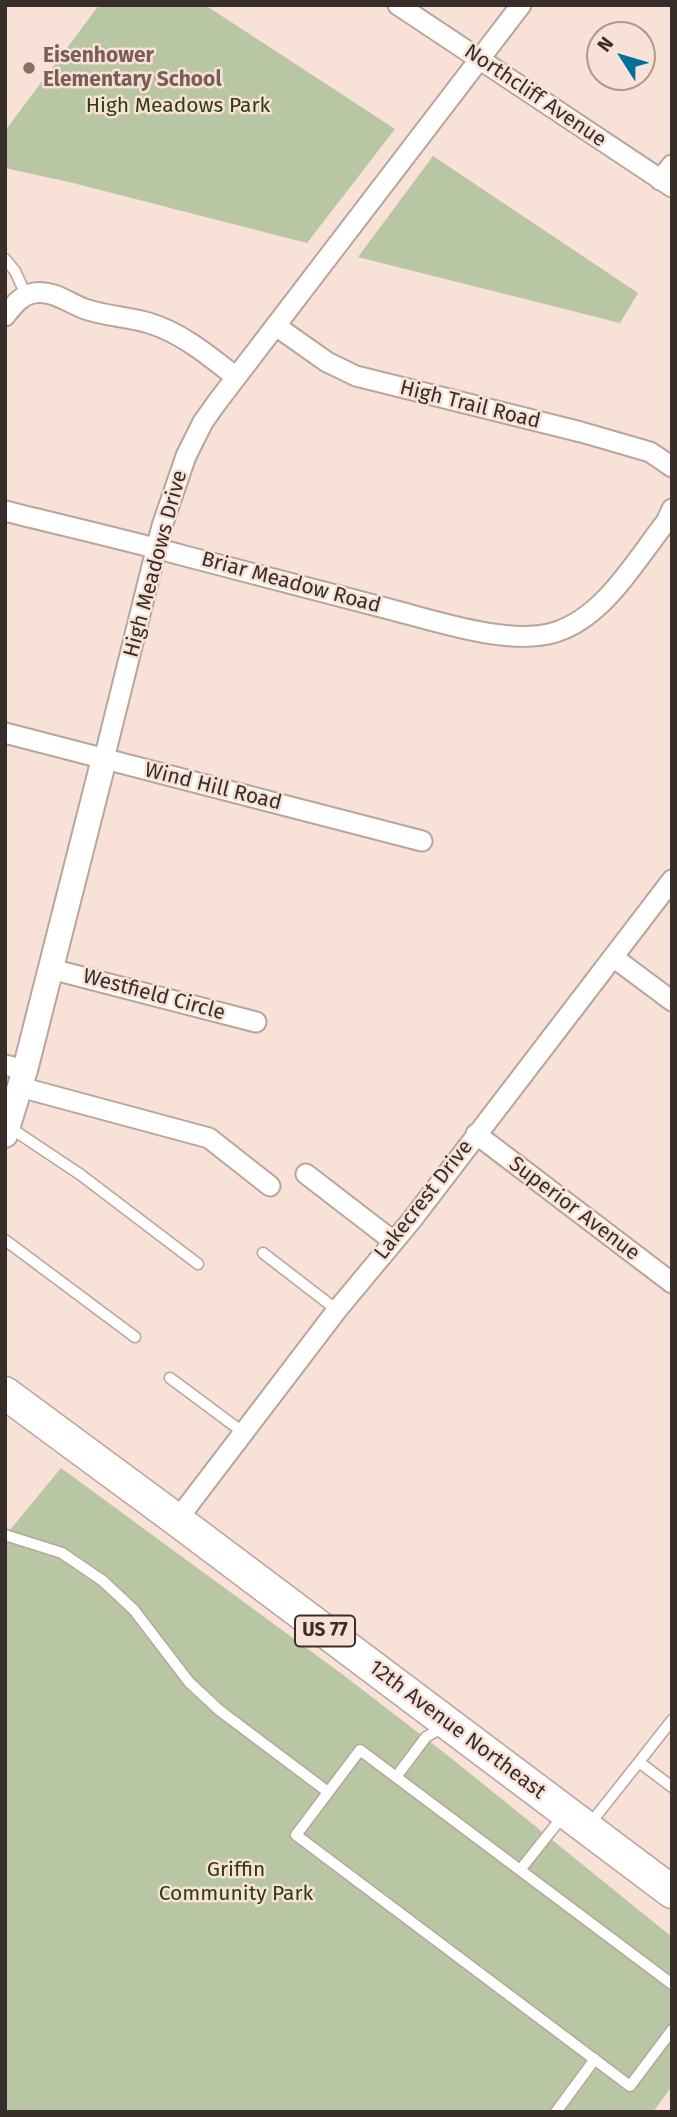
<!DOCTYPE html>
<style>
body{margin:0}
#map{position:relative;width:677px;height:2117px;overflow:hidden;background:#f8e1d7;font-family:"Fira Sans",sans-serif}
canvas{display:block}
.frame{position:absolute;inset:0;border:7px solid #372e2a;pointer-events:none}
.north{position:absolute;left:586px;top:21px;width:70px;height:70px;box-sizing:border-box;background:#f8e1d7;border:2px solid #ab9992;border-radius:50%;rotate:307deg;font-size:19px;font-weight:700;line-height:28px;text-align:center;color:#372e2a}
.north::after{content:'';display:block;margin:auto;width:24px;height:32px;background:#006f9a;clip-path:polygon(50% 0,100% 100%,50% 72%,0 100%)}
</style>
<div id="map">
<canvas width="677" height="2117"></canvas>
<div class="frame"></div>
<div class="north">N</div>
</div>
<script>
const g = document.querySelector('canvas').getContext('2d');
g.lineJoin = 'round';
function fill(path, color) { g.fillStyle = color; g.fill(path, 'evenodd'); }
function trace(path, color, width, dash) { g.strokeStyle = color; g.lineWidth = width; g.lineCap = dash ? 'butt' : 'round'; g.setLineDash(dash || []); g.stroke(path); }
function write(font, color, halo, rows, align = 'center') {
  g.font = font + ' "Fira Sans",sans-serif'; g.lineWidth = 5; g.setLineDash([]); g.textBaseline = 'middle'; g.strokeStyle = halo; g.fillStyle = color; for (const [text, x, y, turn = 0] of rows) {
    g.save(); g.translate(x, y); g.rotate((+turn || 0) * Math.PI / 180); g.textAlign = isNaN(turn) ? turn : align; if (halo) g.strokeText(text, 0, 0); g.fillText(text, 0, 0); g.restore();
  }
}
fill(new Path2D(`
 M99 5H205L395 129 307 243 73 183 5 168V131Z
 M433 156 638 293 620 323 358 257Z
 M61 1468 342 1674 451 1758 672 1937V2086L653 2112H5V1536Z`), '#b8c6a3');
const service = new Path2D(`
 M5 259 15 271 26 295
 M9 1127 81 1175 198 1264
 M5 1240 135 1337
 M263 1253 337 1310
 M170 1378 244 1433
 M5 1535 62 1553 103 1581 134 1610 189 1682 219 1710 328 1792
 M639 1762 672 1720
 M396 1777 426 1737 443 1727
 M589 1825 639 1762 672 1787
 M520 1870 563 1816
 M672 1984 360 1750 296 1835 630 2086 672 2030
 M556 2112 595 2059`);
const minor = new Path2D(`
 M398 5 672 187
 M660 180 672 165
 M5 316C13 306 21 295 34 293 54 290 68 303 85 309 105 316 128 317 149 323 182 333 209 356 236 377
 M276 326 327 362 356 376 581 432 650 452 672 467
 M5 511C65 526 126 540 185 556 252 573 318 591 385 608 433 620 509 647 556 632 605 616 635 561 666 522L672 509
 M5 733 422 841
 M104 759 162 526 186 456 203 422 218 401 521 5
 M613 957 672 1001
 M51 969 256 1022
 M5 1065 25 1070
 M20 1087 209 1138 270 1186
 M476 1134 672 1283
 M306 1174 393 1241
 M177 1520 337 1310 411 1221 672 880`);
const tertiary = new Path2D(`
 M5 1135 25 1070 104 759`);
const primary = new Path2D(`
 M5 1393 177 1520 672 1892`);
trace(service, '#baa59b', 13);
trace(minor, '#baa59b', 23);
trace(tertiary, '#baa59b', 28);
trace(primary, '#baa59b', 35);
trace(service, '#fff', 10);
trace(minor, '#fff', 19);
trace(tertiary, '#fff', 24);
trace(primary, '#fff', 32);
for (const [x, y, r, color] of [
 [29,68,7,"#8d6e63"]
]) { const dot = new Path2D(); dot.arc(x, y, r, 0, 2 * Math.PI); g.fillStyle = color; g.fill(dot); trace(dot, '#f8e1d7', 2.5); }
for (const [x, y, w] of [
 [325,1631,60]
]) { const box = new Path2D(); box.roundRect(x - w / 2, y - 15.5, w, 31, 5); g.fillStyle = '#f8e1d7'; g.fill(box); trace(box, '#372e2a', 2); }
write('bold 19px', '#372e2a', null, [
 ["US 77",325,1631]
]);
write('bold 21px', '#785e54', '#f8e1d7', [
 ["Eisenhower",43,56],
 ["Elementary School",43,80]
], 'left');
write('21px', '#372e2a', '#f8e1d7', [
 ["Northcliff Avenue",535,96,34],
 ["High Trail Road",470,405,14],
 ["High Meadows Drive",156,564,-75],
 ["Briar Meadow Road",291,583,15],
 ["Wind Hill Road",213,787,14],
 ["Westfield Circle",154,995,15],
 ["Lakecrest Drive",424,1200,-52],
 ["Superior Avenue",574,1209,37],
 ["12th Avenue Northeast",457,1730,37]
]);
write('21px', '#2e3e0e', '#f8e1d7', [
 ["High Meadows Park",178,106],
 ["Griffin",236,1870],
 ["Community Park",236,1894]
]);
</script>
